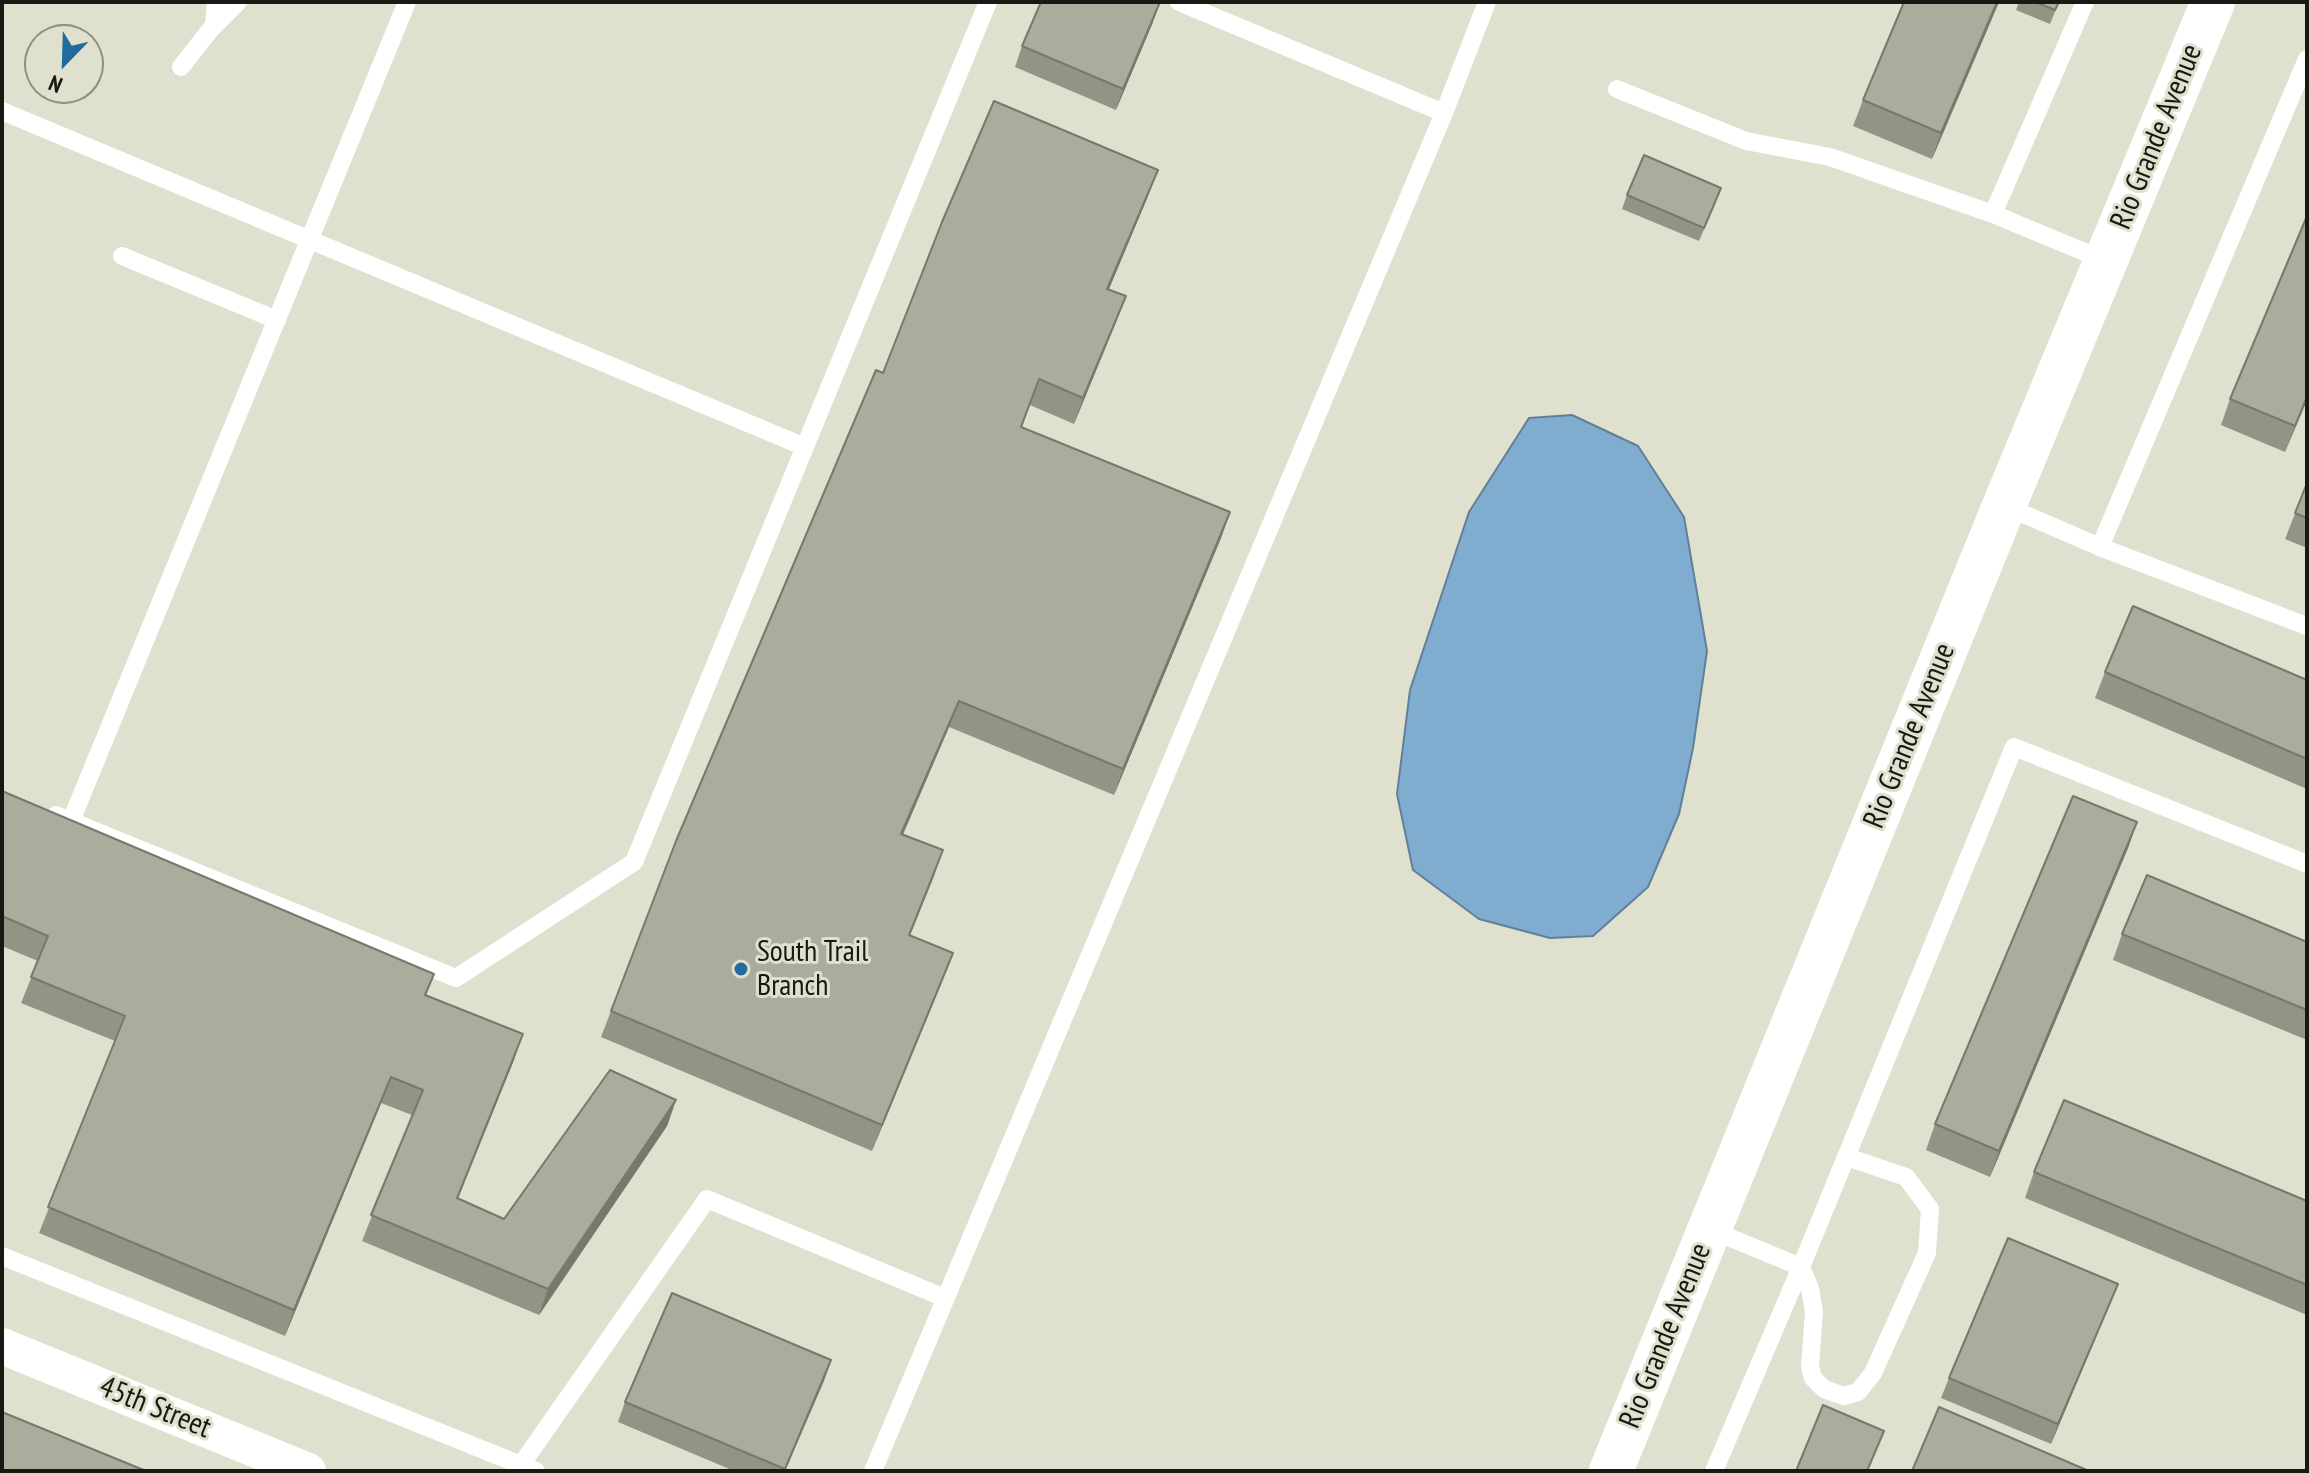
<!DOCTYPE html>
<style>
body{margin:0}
#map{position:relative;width:2309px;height:1473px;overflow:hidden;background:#dfe0ce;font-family:"PT Sans Narrow",sans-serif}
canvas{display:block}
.frame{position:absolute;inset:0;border:4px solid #191913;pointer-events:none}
.north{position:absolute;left:24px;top:24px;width:80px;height:80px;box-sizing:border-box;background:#dfe0ce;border:2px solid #909083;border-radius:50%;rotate:203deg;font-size:22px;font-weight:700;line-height:32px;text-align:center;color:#191913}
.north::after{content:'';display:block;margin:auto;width:28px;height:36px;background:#236b9f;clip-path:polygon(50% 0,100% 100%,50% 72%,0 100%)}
</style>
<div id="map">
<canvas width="2309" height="1473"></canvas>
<div class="frame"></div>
<div class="north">N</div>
</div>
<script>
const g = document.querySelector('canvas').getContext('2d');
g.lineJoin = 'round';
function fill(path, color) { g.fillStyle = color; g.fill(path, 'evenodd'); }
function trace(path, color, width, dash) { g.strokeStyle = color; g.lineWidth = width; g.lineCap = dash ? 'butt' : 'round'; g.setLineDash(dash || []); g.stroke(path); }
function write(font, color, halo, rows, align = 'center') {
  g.font = font + ' "PT Sans Narrow",sans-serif'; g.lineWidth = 6; g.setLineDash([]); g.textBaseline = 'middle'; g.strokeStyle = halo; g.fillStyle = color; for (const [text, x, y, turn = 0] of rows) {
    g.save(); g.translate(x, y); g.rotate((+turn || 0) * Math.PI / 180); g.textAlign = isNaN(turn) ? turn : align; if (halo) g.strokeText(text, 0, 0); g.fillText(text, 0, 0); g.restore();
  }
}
const water = new Path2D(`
 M1572 415 1638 446 1684 517 1707 651 1693 748 1679 814 1648 887 1593 936 1550 938 1479 919 1413 870 1397 794 1410 690 1469 512 1529 418Z`);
fill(water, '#80acd0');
trace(water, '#618097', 2);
trace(new Path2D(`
 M1179 2 1444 113
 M212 28 238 2
 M181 67 214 25 216 2
 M1617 89 1746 141 1830 157 1993 214 2106 261
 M2 111 805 447
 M1993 214 2085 2
 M122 256 277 320
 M2005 506 2100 547 2307 626
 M2100 547 2307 59
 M56 815 456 978 634 862 988 2
 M71 821 407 2
 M1709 1229 1801 1267 1810 1289 1814 1312 1810 1366 1813 1378 1824 1389 1844 1396 1858 1392 1873 1373 1927 1253 1930 1209 1906 1177 1847 1157
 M2 1256 536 1471
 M521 1465 707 1199 945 1298
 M873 1471 1444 113 1487 2
 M1714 1471 1801 1267 2014 747 2307 864`), '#fff', 18);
trace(new Path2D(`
 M2 1346 308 1471`), '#fff', 36);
trace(new Path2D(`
 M1611 1471 2004 506 2213 2`), '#fff', 44);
fill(new Path2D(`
 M1999 2 1932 159 1853 126 1863 100Z
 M2019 2H2059L2050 24 2016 10Z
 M1153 22 1116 110 1015 67 1022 46Z
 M1627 195 1716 202 1699 241 1622 209Z
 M1148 196 1109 289 1116 322 1074 424 1030 405 1022 427 1230 512 1221 538 1114 795 949 727 903 834 934 876 910 936 943 979 872 1151 601 1037 611 1011Z
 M2230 399 2307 400 2285 452 2221 425Z
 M2307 483V548L2285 539Z
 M2105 672 2307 680V789L2095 698Z
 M2 791 434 974 426 995 514 1060 458 1199 504 1219 676 1100 667 1126 539 1315 362 1241 412 1115 381 1103 285 1336 39 1233 115 1041 21 1003 38 961 2 946Z
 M2137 822 2128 848 1990 1177 1926 1150 1935 1124Z
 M2122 934 2307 942V1040L2113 960Z
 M2034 1172 2307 1201V1315L2025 1198Z
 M2118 1284 2051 1444 1941 1398 1949 1378Z
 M831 1360 785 1471H734L618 1422 625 1402Z`), '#939485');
fill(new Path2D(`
 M1160 2 1153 22 1116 110 1123 89Z
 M1997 2H1999L1932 159 1941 133Z
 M1158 170 1148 196 1098 315 1107 289Z
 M1126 296 1116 322 1074 424 1083 398Z
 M2307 397V400L2285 452 2295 426Z
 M1230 512 1221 538 1114 795 1123 769Z
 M959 701 949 727 892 860 901 834Z
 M2137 822 2128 848 1990 1177 1999 1151Z
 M943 850 934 876 899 961 909 935Z
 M953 953 943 979 872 1151 882 1125Z
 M523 1034 514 1060 447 1224 457 1198Z
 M391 1077 381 1103 285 1336 294 1310Z
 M676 1100 667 1126 539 1315 548 1289Z
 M2118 1284 2110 1304 2051 1444 2058 1424Z
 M831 1360 824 1381 785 1471H784Z`), '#78786c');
const building = new Path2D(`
 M1041 2H1160L1123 89 1022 46Z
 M1904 2H1997L1941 133 1863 100Z
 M2035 2H2059L2055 10Z
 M994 101 1158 170 1107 289 1126 296 1083 398 1039 379 1021 427 1230 512 1123 769 959 701 901 834 943 850 909 935 953 953 882 1125 611 1011 676 841 876 370 883 373 942 222Z
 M1644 155 1721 188 1704 228 1627 195Z
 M2307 216V397L2295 426 2230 399Z
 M2307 483V518L2295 513Z
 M2133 606 2307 680V759L2105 672Z
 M2 791 434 974 425 995 523 1034 457 1198 504 1219 610 1070 676 1100 548 1289 371 1215 423 1090 391 1077 294 1310 48 1207 125 1016 31 977 48 936 2 916Z
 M2073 796 2137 822 1999 1151 1935 1124Z
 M2147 875 2307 942V1010L2122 934Z
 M2064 1100 2307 1201V1285L2034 1172Z
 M2008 1238 2118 1284 2058 1424 1949 1378Z
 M672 1293 831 1360 785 1469 625 1402Z
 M1823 1405 1884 1431 1867 1471H1796Z
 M1939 1407 2089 1471H1912Z
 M2 1412 146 1471H2Z`);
fill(building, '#abac9b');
trace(building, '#78786c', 2);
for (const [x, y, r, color] of [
 [741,969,8,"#236b9f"]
]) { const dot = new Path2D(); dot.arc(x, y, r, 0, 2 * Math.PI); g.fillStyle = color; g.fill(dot); trace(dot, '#dfe0ce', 3); }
write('30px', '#191913', '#dfe0ce', [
 ["Rio Grande Avenue",2157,137,-68],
 ["Rio Grande Avenue",1910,736,-68],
 ["Rio Grande Avenue",1666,1336,-68],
 ["45th Street",155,1408,22]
]);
write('30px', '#191913', '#dfe0ce', [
 ["South Trail",757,952],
 ["Branch",757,986]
], 'left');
</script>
